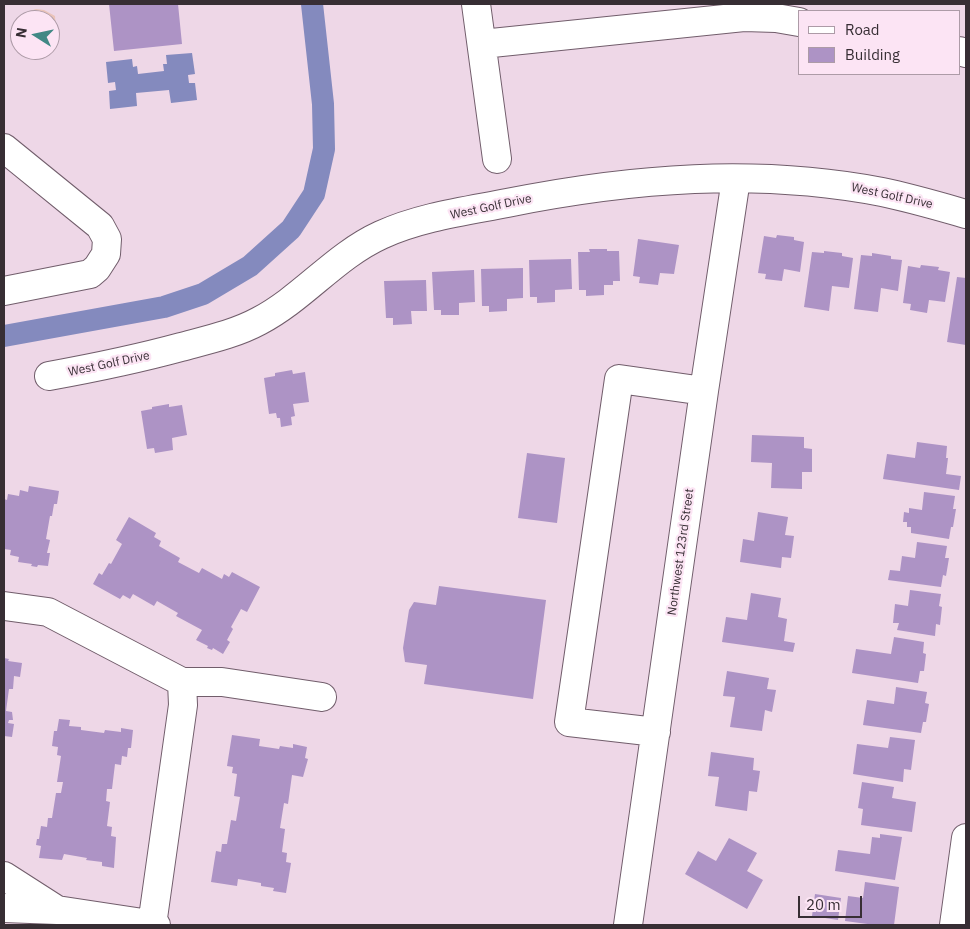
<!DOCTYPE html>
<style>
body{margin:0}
#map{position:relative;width:970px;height:929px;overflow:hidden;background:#eed7e7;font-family:"IBM Plex Sans",sans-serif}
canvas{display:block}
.frame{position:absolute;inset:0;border:5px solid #372e34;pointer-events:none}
.legend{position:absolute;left:798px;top:10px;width:162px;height:65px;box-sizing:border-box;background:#fce4f4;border:1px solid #ad9ba7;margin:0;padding:6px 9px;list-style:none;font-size:15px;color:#372e34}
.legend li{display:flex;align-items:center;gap:10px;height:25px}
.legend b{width:25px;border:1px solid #ad9ba7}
.north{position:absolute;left:10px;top:10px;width:50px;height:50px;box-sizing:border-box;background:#fce4f4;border:1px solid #ad9ba7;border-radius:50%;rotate:280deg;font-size:14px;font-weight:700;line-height:20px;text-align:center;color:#372e34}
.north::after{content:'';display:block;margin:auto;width:18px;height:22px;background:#418885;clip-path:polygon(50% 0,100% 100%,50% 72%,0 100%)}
.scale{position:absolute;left:798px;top:896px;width:64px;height:22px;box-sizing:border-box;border:2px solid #372e34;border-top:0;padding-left:6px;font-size:15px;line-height:18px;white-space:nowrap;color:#372e34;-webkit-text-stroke:4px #fce4f4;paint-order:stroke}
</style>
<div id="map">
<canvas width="970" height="929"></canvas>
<div class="frame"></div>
<ul class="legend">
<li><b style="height:6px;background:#fff"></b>Road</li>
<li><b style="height:14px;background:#ad93c5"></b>Building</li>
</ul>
<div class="north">N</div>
<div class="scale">20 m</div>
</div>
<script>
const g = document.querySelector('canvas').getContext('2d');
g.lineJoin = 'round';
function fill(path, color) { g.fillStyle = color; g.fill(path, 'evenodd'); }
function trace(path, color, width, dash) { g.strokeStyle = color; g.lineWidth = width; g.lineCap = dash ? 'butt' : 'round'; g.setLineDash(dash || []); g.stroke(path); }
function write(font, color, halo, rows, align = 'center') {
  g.font = font + ' "IBM Plex Sans",sans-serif'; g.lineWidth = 4.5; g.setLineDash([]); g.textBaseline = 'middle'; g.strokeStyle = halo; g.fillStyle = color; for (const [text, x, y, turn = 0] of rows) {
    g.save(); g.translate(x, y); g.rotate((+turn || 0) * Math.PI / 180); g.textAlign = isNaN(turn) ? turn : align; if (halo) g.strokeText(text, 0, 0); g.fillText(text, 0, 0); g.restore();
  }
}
fill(new Path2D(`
 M36 9 44 10 55 16 56 30 50 38V20H23L28 12Z`), '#ebc4b9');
fill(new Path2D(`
 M192 53 195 74 188 75 189 83H195L197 100 171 103 169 90 136 93 137 106 110 109 109 91 116 90 115 82 108 83 106 62 132 59 133 67 137 66 138 74 164 71 163 64H167L166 55Z`), '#848abe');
trace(new Path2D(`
 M4 336 164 307 203 294 250 266 291 229 314 194 324 149 323 104 312 4`), '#848abe', 22);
fill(new Path2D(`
 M109 4H178L182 44 114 51Z
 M777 235 794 237V240L804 242 800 272 784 269 782 281 765 279 766 274 758 273 764 236 776 238Z
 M638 239 679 245 674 274 660 273 658 285 639 283 640 277 633 276Z
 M589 249H607V251H619L620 281H613V285H604V295L586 296V290H579L578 252H590Z
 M824 251 842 253V256L853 258 849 288 832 286 829 311 804 307 812 252 824 253Z
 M872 253 891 256V259L902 260 898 291 881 288 878 312 854 309 861 255 872 256Z
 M571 259 572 289 555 290V302L537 303V297H530L529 260Z
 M921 265 939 267 938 270 950 272 945 302 929 300 927 313 910 310 911 304 903 303 908 266 920 268Z
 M523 268V298L507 299V311L489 312V306H482L481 269Z
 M474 270 475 302 459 303V315H441V310H434L432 272Z
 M957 277 966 278V345L947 342Z
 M426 280 427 311H411L412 324 393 325V318H386L384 281Z
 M292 370 293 374 305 372 309 402 293 404 295 416 291 417 292 425 281 427 280 418H277L276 413 269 414 264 378 275 376V373Z
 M169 404V407L182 405 187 435 172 438 173 450 155 453 154 448 147 449 141 411 152 409V407Z
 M752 435 804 437V448L812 449V472H802V489L771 488 772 463 751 462Z
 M917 442 947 446 946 458H948L946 474 961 476 959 490 883 479 887 454 915 458Z
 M527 453 565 458 557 523 518 518Z
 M29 486 59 491 57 504H54L52 516H50L46 539 50 540 47 553H50L48 566 38 565 37 567 31 566 32 564 18 562 19 557 10 555 11 550 4 549V499L7 500 8 494 19 496 20 490 28 492Z
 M924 492 955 496 953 509H956L953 527H951L949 539 911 533V527H907V522H903L904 512 909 513V508L922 510Z
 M758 512 788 517 785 535 794 536 791 558 782 557 781 568 740 562 743 539 754 541Z
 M129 517 156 533 154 537 161 541 159 546 180 558 178 562 199 573 202 568 222 579 224 574 229 577 232 572 260 587 247 612 241 609 231 627 233 629 227 640 230 642 223 654 213 648 212 650 207 648 208 646 196 640 202 630 176 616 178 613 157 601 154 606 133 594 130 599 123 595 120 599 93 584 99 573 102 575 109 563 111 564 122 544 116 540Z
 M917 542 947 546 945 558H949L946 576 943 575 941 587 888 580 890 570 900 571 902 556 915 558Z
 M439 586 546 600 533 699 424 684 427 665 405 662 403 648 409 610 414 602 436 605Z
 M910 590 941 594 939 606 942 607 940 625 936 624 935 636 897 630 899 623H893L895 604 908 606Z
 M751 593 781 598 778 617 787 619 784 641 795 643 793 652 722 642 726 617 747 620Z
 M894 637 924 642 923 653 926 654 924 671H920L918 683 852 673 856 649 891 654Z
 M4 658 9 659 8 661 22 663 20 677 14 676 13 689H9L6 711 12 712 13 720H9L8 723 14 724 12 737 4 736Z
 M727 671 769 678 767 689 776 690 772 712 765 710 762 731 730 727 735 697 723 696Z
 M896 687 927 692 925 703 929 704 926 722H923L921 733 863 725 867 700 894 704Z
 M59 719 70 720 69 726 81 727V730L104 733 105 730 121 732V728L133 730 131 748H128L127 757 122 756 121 765 115 764 112 789H107L106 801 110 802 107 826 112 827 111 836 116 837 114 868 102 866V862L86 860 87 858 64 854 62 860 39 858 41 846 36 845 37 839H39L41 826 47 827 48 818H52L56 793H61L63 782H57L61 756 57 755 58 747 52 746 54 731H57Z
 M232 735 260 739 259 746 279 749 280 746 293 748V744L307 747 305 758 308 759 303 777 292 775 288 804 284 803 280 828 285 829 282 852 287 853 286 862 291 863 286 893 273 891 274 888 261 886V883L238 879 237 886 211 882 216 851 221 852 222 844H227L231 820 236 821 240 797 234 796 237 774 232 773 233 767 227 766Z
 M890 737 915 740 911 770 904 769 903 782 853 774 857 744 888 748Z
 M711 752 754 758 753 770 760 771 757 792 749 791 747 811 715 806 719 777 708 776Z
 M862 782 894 787 892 798 916 802 912 832 861 825 863 809 858 808Z
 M880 834 902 837 895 880 835 871 838 850 870 854 872 837 880 838Z
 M729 838 757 853 747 871 763 880 747 909 685 874 698 851 716 861Z
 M865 882 899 887 894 925H875L845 921 848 896 863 898Z
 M815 894 841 898 838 920 812 916Z`), '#ad93c5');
const minor = new Path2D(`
 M476 4 497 159
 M482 44 744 17 776 18 799 22
 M959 51 966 53
 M4 148 100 226 107 239 106 254 97 268 90 274 4 291
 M49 376C93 368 137 359 181 347 207 340 235 334 259 321 303 298 335 256 381 235 420 217 466 211 507 203 632 178 756 168 882 192 911 198 938 206 966 214
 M4 606 48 612 182 682H222L322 697
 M656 732 569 722 619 379 704 391
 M4 876 57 910
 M4 908 57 910 156 925
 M152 925 183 705 182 682
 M628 925 704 391 736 179
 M954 925 966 838`);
trace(minor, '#715d6b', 30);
trace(minor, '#fff', 28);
write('12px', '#372e34', '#fce4f4', [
 ["West Golf Drive",892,196,12],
 ["West Golf Drive",491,207,-12],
 ["West Golf Drive",109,364,-12],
 ["Northwest 123rd Street",681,552,-82]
]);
</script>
